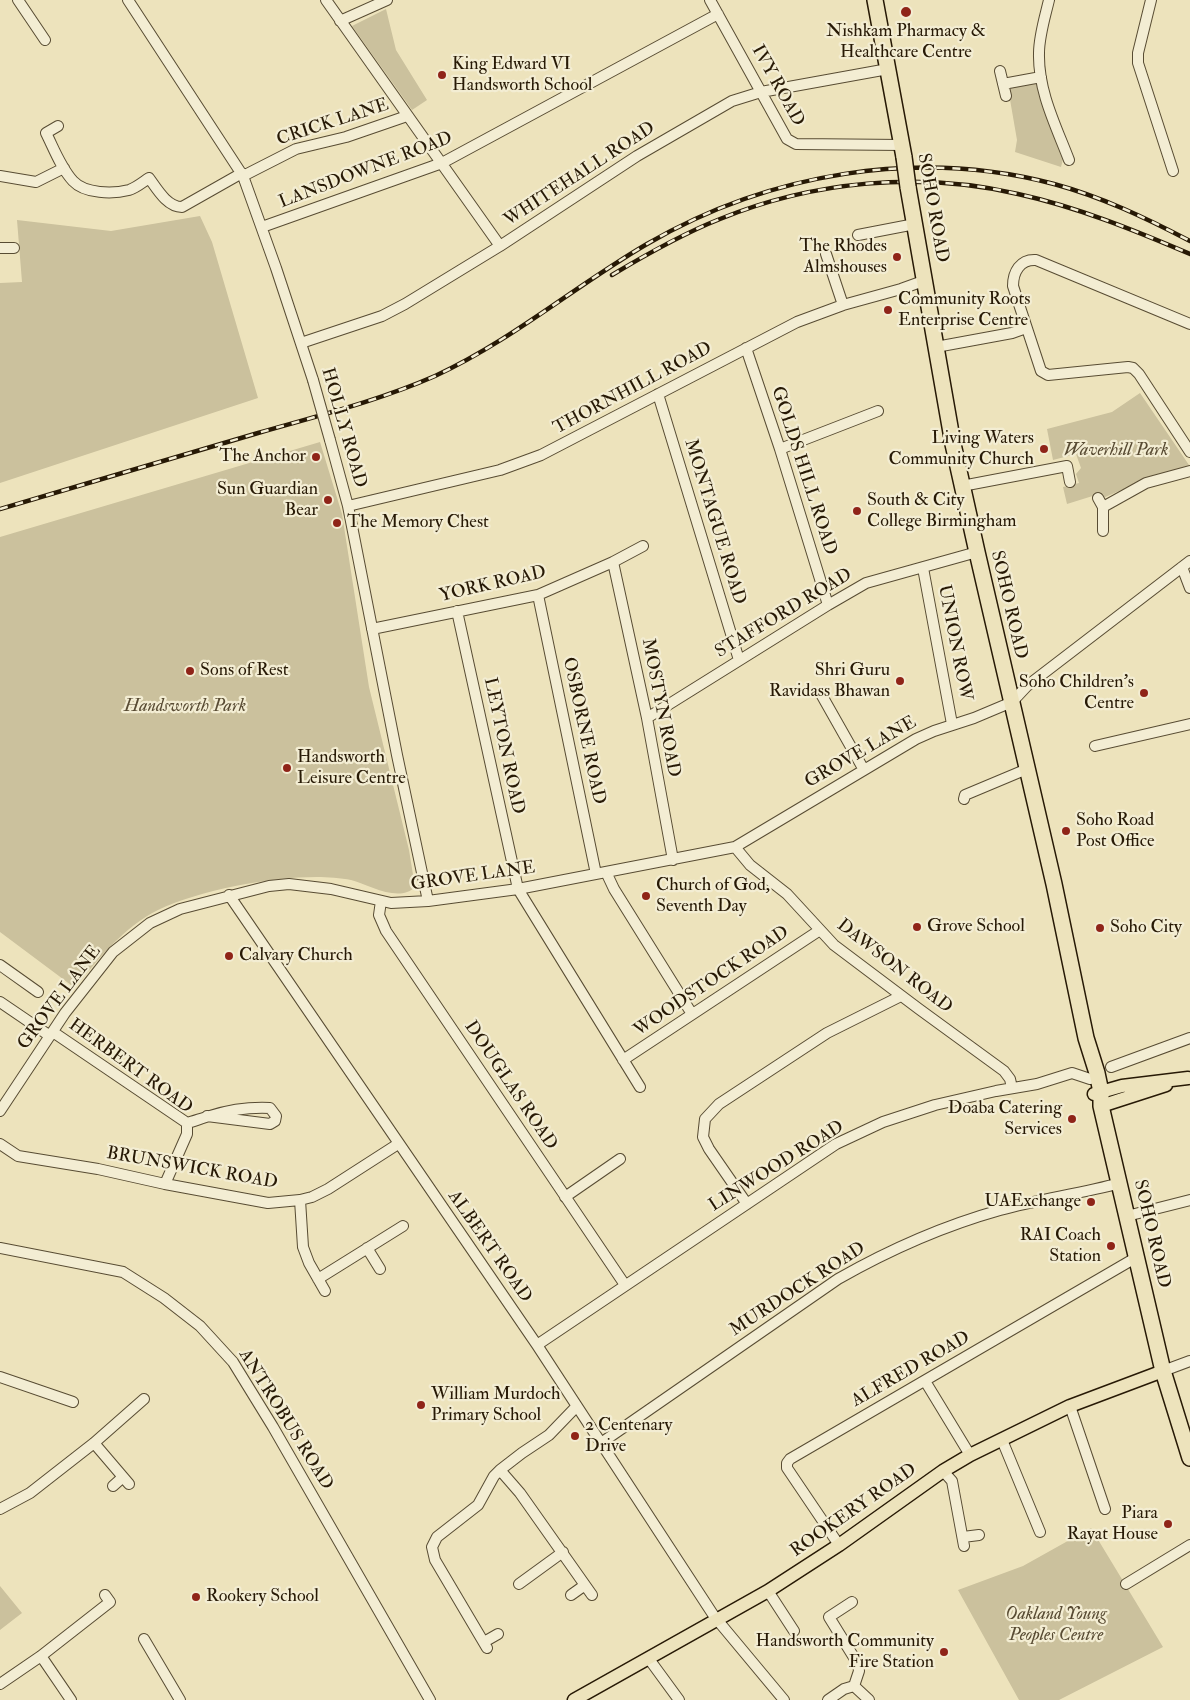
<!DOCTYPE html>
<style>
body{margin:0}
canvas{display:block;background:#ede3bc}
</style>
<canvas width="1190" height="1700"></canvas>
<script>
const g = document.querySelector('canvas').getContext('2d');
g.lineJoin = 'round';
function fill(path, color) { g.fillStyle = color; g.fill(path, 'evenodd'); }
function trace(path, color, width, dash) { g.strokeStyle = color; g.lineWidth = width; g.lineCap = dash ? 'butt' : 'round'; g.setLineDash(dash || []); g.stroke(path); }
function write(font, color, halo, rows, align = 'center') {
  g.font = font + ' "IM FELL Double Pica",serif'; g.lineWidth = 4.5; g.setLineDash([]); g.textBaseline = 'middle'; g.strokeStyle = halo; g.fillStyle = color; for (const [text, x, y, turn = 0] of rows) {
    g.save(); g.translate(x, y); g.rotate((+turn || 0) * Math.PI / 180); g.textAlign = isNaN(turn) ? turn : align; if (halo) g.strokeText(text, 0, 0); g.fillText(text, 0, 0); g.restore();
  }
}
fill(new Path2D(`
 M386 9 396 50 427 100 412 110 352 26Z
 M1037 83 1064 155 1061 167 1015 152 1017 140 1008 88Z
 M200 216 212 242 258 398 0 483V283L22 282 17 220 111 231Z
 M1140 393 1189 465 1142 481 1103 498 1099 494 1067 504 1063 487 1079 483 1076 474 1081 468 1076 454 1053 460 1047 429 1112 412Z
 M320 442 342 514 369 687 409 850 415 887C399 903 369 885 351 880 341 878 327 877 317 877 269 877 200 890 158 910 124 927 98 959 75 988L0 932V537Z
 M1091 1528 1163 1647 1059 1700H1019L958 1590 1023 1566Z
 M0 1586 22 1613 0 1630Z`), '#cbc19d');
const minor = new Path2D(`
 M18 0 45 40
 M128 0 243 176 276 268 313 380
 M326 0 500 246
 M710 0 787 139 796 144 902 145
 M1049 0C1045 17 1039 36 1039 53 1038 91 1056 126 1069 160
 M1151 0 1138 53V63L1173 171
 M340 21 387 0
 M1000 71 1006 96
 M1003 84 1041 77
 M58 126 46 133C54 149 61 168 73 181 85 194 113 194 129 190 136 188 143 182 149 178 157 189 167 207 182 207L242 173
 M0 176 36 182 64 168
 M243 176 296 149 346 137 407 116
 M262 227 442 163 718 14
 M858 235 915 224
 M0 248H14
 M826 254 843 305
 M1190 324 1036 260C1020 259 1013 272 1013 286L1041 371 1048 375 1128 367 1133 368 1139 374 1190 452
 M301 343 382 316 405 304 500 246 637 156 732 101 761 92 888 69
 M936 347 1012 333 1026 328
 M746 348 780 449 828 605
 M658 394 739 660
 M330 440 348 506 397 755 428 901
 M780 449 878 411
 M962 486 1067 466 1070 482
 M1098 498 1103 507V531
 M348 506 500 470 541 455 797 322 843 305 901 289 926 280
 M1103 507 1146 483 1190 471
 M613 562 647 718 673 860
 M1182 567 1190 588
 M923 568 952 724
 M538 595 596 874
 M457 611 518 889 640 1087
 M372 629 538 595 613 562 643 546
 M821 694 864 770
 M647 718 828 605 866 583 977 552
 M1095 746 1190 724
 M964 799 965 795 1027 769
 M735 847 750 865 787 894 834 945 919 1009 1004 1071 1010 1079 1012 1088
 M606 872 614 889 692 1014
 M229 895 537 1345 714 1616 784 1700
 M381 901 379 915 386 931 625 1285
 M0 965 38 992
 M0 1002 50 1036
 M53 1032 187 1123
 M623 1060 820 930
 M1111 1067 1190 1038
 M0 1111 65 1013 113 952 150 923 180 909 269 886 289 884 331 889 391 903 428 901 518 889 735 847 916 739 934 731 974 718 1012 702 1027 686 1190 561
 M187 1123C195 1121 202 1118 210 1116 229 1110 249 1107 270 1108L276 1116 275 1121 270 1124 207 1116
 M0 1144 18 1156 98 1169 165 1184 268 1203 300 1200 312 1197 328 1189 398 1144
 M165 1184 187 1134V1123
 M565 1197 620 1159
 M300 1200 303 1247 309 1263 325 1291
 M747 1204 709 1149 703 1137 705 1119 719 1104 827 1033 901 996
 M1127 1216 1190 1200
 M0 1248 123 1272 164 1298 200 1326 233 1362 273 1427 430 1700
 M367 1248 380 1269
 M318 1279 403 1226
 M537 1345 836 1144 883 1122 935 1105 996 1091 1037 1084 1072 1073 1090 1079
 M1163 1371 1190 1361
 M0 1377 73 1402
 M925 1381 970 1455
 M1070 1406 1105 1509
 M1002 1440 1040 1532
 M94 1443 129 1484
 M601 1443 838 1279C889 1250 943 1226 1000 1210 1039 1199 1080 1194 1120 1183
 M500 1470 520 1493 592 1595
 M943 1471 952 1481 964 1546
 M113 1486 123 1477
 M0 1509 30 1493 94 1443 144 1399
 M963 1537 979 1535
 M839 1545 787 1468V1463L790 1459 1137 1257
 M519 1584 563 1552
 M1126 1584 1190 1545
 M768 1591 794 1631
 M571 1595 585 1585
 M852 1602 829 1617 858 1664 859 1671 854 1686
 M144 1639 180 1700
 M484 1642 498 1634
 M487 1648 435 1560 432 1547 437 1537 478 1505 494 1476 500 1470 522 1453 549 1435 576 1407
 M41 1656 71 1700
 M649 1659 679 1700
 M0 1684 41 1656 110 1602 105 1595
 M828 1700 844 1689 854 1686 869 1700`);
const major = new Path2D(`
 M1094 1094 1122 1086 1188 1078
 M1101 1106 1166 1085
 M574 1700 768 1591 839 1545 943 1471 970 1455 1070 1406 1163 1371`);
const highway = new Path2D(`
 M875 0 904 157
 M908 187 953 444 977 552 1054 884 1086 1038 1097 1073 1101 1092V1106L1163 1371 1190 1458`);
trace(minor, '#584c33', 12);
trace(major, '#271905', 15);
trace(highway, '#271905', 18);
trace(minor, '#f3edd3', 10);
trace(major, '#ede3bc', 12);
trace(highway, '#ede3bc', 15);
const rail = new Path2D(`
 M612 275C647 254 682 234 720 219 813 181 920 171 1018 194 1077 207 1134 230 1190 254
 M0 509C86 484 172 458 258 433 317 416 378 401 435 376 511 341 575 286 647 244 769 173 917 148 1054 184 1102 197 1146 218 1190 241`);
trace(rail, '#271905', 4.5);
trace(rail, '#f3edd3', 2.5, [8]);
const minorBridge = new Path2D(`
 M313 380 330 440`);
const highwayBridge = new Path2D(`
 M904 157 908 187`);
trace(minorBridge, '#584c33', 12, []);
trace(highwayBridge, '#271905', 18, []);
trace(minorBridge, '#f3edd3', 10);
trace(highwayBridge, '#ede3bc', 15);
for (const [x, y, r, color] of [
 [906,12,6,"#8f2418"],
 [442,75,5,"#8f2418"],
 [897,257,5,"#8f2418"],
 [888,310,5,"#8f2418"],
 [1044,449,5,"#8f2418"],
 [316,457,5,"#8f2418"],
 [328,500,5,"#8f2418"],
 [857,511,5,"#8f2418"],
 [337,523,5,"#8f2418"],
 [190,671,5,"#8f2418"],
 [900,681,5,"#8f2418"],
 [1144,693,5,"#8f2418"],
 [287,768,5,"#8f2418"],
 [1066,831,5,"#8f2418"],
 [646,896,5,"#8f2418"],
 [917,927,5,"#8f2418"],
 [1100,928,5,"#8f2418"],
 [229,956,5,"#8f2418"],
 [1072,1119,5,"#8f2418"],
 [1091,1202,5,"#8f2418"],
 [1111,1246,5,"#8f2418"],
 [421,1405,5,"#8f2418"],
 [575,1436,5,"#8f2418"],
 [1168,1524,5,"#8f2418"],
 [196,1597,5,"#8f2418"],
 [944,1652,5,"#8f2418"]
]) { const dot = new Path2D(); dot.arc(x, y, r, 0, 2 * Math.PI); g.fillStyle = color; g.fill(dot); trace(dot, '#f3edd3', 2); }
write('18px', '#271905', '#f3edd3', [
 ["Nishkam Pharmacy &",906,32,"center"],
 ["Healthcare Centre",906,53,"center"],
 ["King Edward VI",452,65],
 ["Handsworth School",452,86],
 ["The Rhodes",887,247,"right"],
 ["Almshouses",887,268,"right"],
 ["Community Roots",898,300],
 ["Enterprise Centre",898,321],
 ["Living Waters",1034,439,"right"],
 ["Community Church",1034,460,"right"],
 ["The Anchor",306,457,"right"],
 ["Sun Guardian",318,490,"right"],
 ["Bear",318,511,"right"],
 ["South & City",867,501],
 ["College Birmingham",867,522],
 ["The Memory Chest",347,523],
 ["Sons of Rest",200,671],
 ["Shri Guru",890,671,"right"],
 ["Ravidass Bhawan",890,692,"right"],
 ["Soho Children's",1134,683,"right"],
 ["Centre",1134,704,"right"],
 ["Handsworth",297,758],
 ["Leisure Centre",297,779],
 ["Soho Road",1076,821],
 ["Post Office",1076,842],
 ["Church of God,",656,886],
 ["Seventh Day",656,907],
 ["Grove School",927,927],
 ["Soho City",1110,928],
 ["Calvary Church",239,956],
 ["Doaba Catering",1062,1109,"right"],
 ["Services",1062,1130,"right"],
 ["UAExchange",1081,1202,"right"],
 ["RAI Coach",1101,1236,"right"],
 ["Station",1101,1257,"right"],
 ["William Murdoch",431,1395],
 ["Primary School",431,1416],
 ["2 Centenary",585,1426],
 ["Drive",585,1447],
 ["Piara",1158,1514,"right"],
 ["Rayat House",1158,1535,"right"],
 ["Rookery School",206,1597],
 ["Handsworth Community",934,1642,"right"],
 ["Fire Station",934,1663,"right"]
], 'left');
write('18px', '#271905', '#f3edd3', [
 ["IVY ROAD",777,86,61],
 ["CRICK LANE",333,123,-18],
 ["LANSDOWNE ROAD",366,171,-21],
 ["WHITEHALL ROAD",580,175,-33],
 ["SOHO ROAD",932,208,80],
 ["THORNHILL ROAD",633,389,-28],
 ["HOLLY ROAD",343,428,74],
 ["GOLDS HILL ROAD",803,471,72],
 ["MONTAGUE ROAD",714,522,73],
 ["YORK ROAD",493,585,-13],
 ["SOHO ROAD",1008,605,77],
 ["STAFFORD ROAD",784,614,-31],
 ["UNION ROW",954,643,79],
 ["MOSTYN ROAD",660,708,79],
 ["OSBORNE ROAD",583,731,78],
 ["LEYTON ROAD",503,746,78],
 ["GROVE LANE",861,753,-30],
 ["GROVE LANE",473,877,-8],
 ["DAWSON ROAD",894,967,38],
 ["WOODSTOCK ROAD",712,982,-34],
 ["GROVE LANE",60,998,-53],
 ["HERBERT ROAD",130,1067,36],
 ["DOUGLAS ROAD",510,1086,56],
 ["LINWOOD ROAD",777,1167,-32],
 ["BRUNSWICK ROAD",192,1169,10],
 ["SOHO ROAD",1151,1234,77],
 ["ALBERT ROAD",489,1247,55],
 ["MURDOCK ROAD",798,1290,-33],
 ["ALFRED ROAD",911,1370,-30],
 ["ANTROBUS ROAD",285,1420,58],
 ["ROOKERY ROAD",854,1511,-35]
]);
write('italic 18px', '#584b33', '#f3edd3', [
 ["Waverhill Park",1116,451],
 ["Handsworth Park",185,707],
 ["Oakland Young",1056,1615],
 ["Peoples Centre",1056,1636]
]);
</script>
